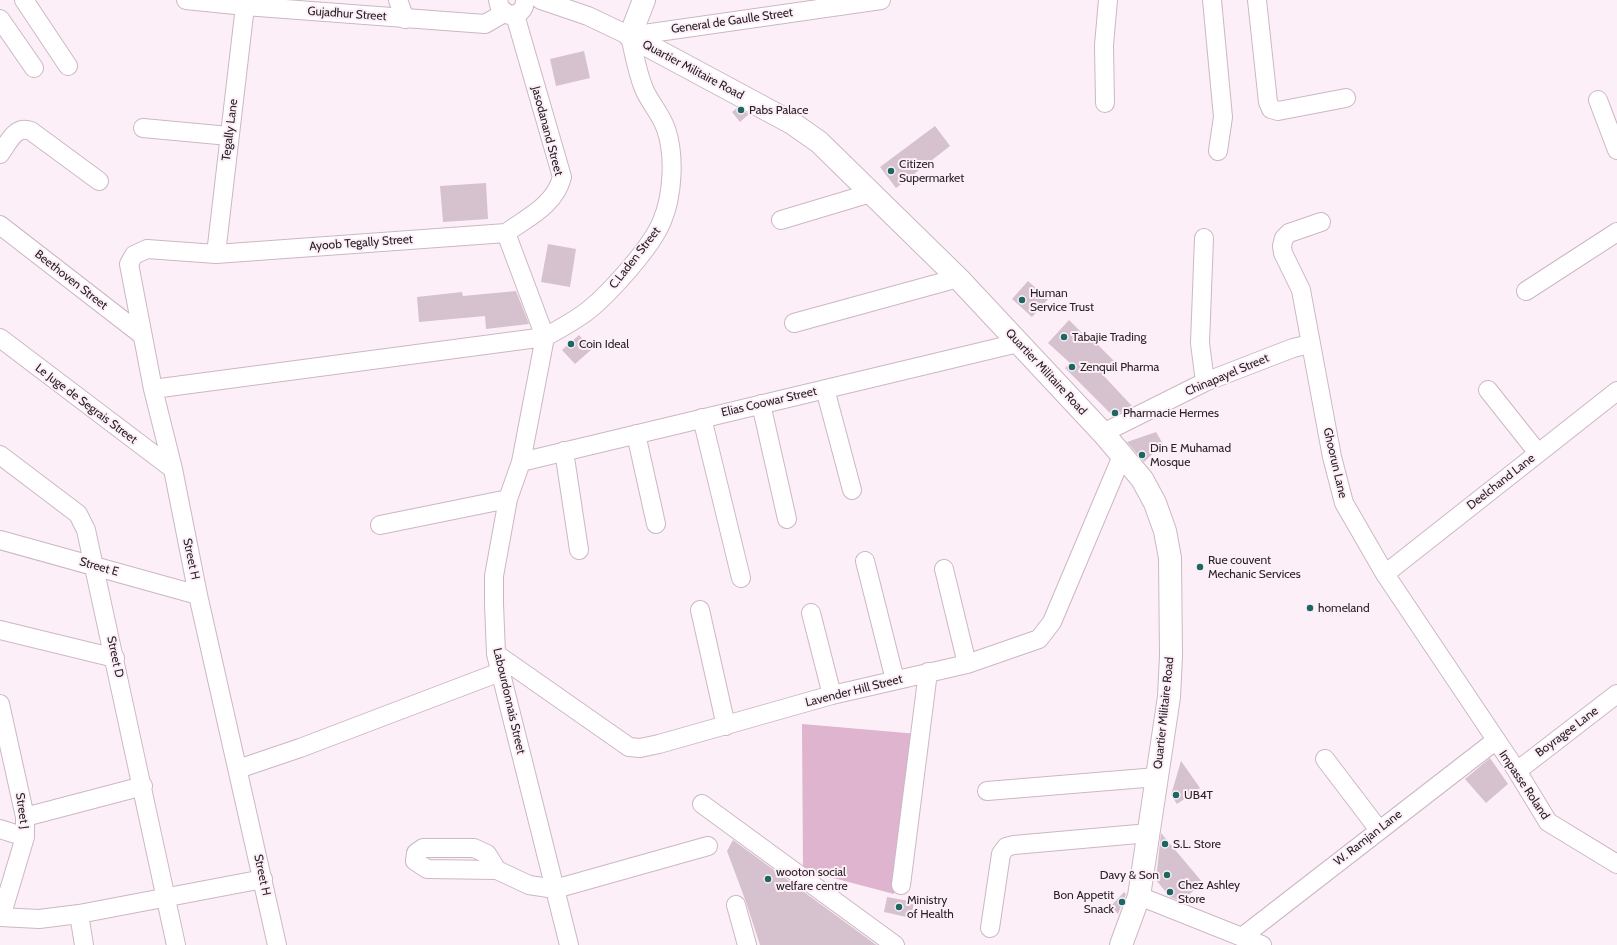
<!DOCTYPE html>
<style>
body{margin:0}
canvas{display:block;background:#fdeff7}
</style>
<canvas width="1617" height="945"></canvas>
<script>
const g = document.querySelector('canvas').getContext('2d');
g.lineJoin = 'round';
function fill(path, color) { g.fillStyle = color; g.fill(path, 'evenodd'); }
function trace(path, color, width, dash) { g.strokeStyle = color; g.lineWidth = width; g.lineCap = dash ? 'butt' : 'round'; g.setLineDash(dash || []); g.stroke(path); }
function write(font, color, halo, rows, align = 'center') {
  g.font = font + ' Cabin,sans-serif'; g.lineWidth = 4; g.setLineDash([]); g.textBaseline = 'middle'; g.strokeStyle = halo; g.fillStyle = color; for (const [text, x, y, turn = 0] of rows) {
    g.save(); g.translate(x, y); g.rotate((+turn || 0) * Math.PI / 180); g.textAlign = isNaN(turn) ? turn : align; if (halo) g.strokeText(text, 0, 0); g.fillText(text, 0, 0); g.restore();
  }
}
fill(new Path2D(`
 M802 724 918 734 894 894 803 870Z`), '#deb4cf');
fill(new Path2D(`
 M584 51 590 78 556 86 550 59Z
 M737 108 749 114 740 122 732 112Z
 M935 126 950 146 896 188 880 167Z
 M486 183 488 219 443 222 440 186Z
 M548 244 576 249 570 287 541 282Z
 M1028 281 1048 299 1032 317 1012 299Z
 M516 291 529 324 486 329 485 316 419 322 417 297 462 292 463 296Z
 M1069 320 1091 342 1093 340 1114 361 1102 374 1132 406 1131 407 1113 416 1065 368 1070 363 1048 343Z
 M579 335 592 349 575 364 562 350Z
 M1156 432 1163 444 1144 462 1127 442Z
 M1490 758 1508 784 1486 803 1465 779Z
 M1181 761 1200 788 1177 804 1171 795Z
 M1161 833 1203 883 1181 901 1170 897 1156 880Z
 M733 840 875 944 877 945H760L746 902 727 851Z
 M1124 892 1126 894 1118 914 1111 906Z
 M887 897 914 902 911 918 884 912Z`), '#d6c1ce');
const minor = new Path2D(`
 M24 0 68 66
 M186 0 245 6 485 24 504 13
 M398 0 405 19
 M498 0 500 8 509 15C519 15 525 10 525 0
 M541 0 588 16 630 36
 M1212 0 1223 117 1218 151
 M1257 0 1268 102 1271 109 1278 111 1346 98
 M0 19 34 68
 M630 36 881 0
 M1598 100 1617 150
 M1105 103 1104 45 1108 0
 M143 128 229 136
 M0 154C9 142 15 125 31 131L99 181
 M781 220 871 193
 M1321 222 1289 233 1284 238 1282 246 1283 253 1301 290 1332 457 1344 503 1385 574 1517 771 1548 822 1617 864
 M0 225 142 335
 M506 233C528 217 555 205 562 177L515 15
 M506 233 545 337
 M1204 238 1200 343 1205 382
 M216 254 245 6
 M1526 291 1617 232
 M794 323 958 278
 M545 337 521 462 508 499 494 576V604L496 654 569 945
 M0 338 173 469
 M153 389 545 337C558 330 570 323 582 315 605 299 652 247 662 221 673 195 675 155 666 129 661 114 650 103 644 89 637 72 634 53 630 36
 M825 389 852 490
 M1488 390 1538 453
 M761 404 787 519
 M702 418 741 578
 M1103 433 1205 382 1293 348 1310 344
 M636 434 656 524
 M564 451 579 550
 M0 455 78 514 86 530 176 945
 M521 462 1018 343
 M380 525 508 499
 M0 540 198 595
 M865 561 895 680
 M944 569 967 664
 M1385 574 1617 391
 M700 610 726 726
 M811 613 832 695
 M0 630 115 658
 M496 654 629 747 640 748 659 744 832 695 967 664 1039 639 1052 622 1122 456
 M0 704 25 817V837L1 917
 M1325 759 1379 830
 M238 769 300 748 500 672
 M1517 771 1617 694
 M987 791 1157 777
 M702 804 895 945
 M25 817 143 786
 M0 829 25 837
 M497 870 487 854 474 848H423L416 853 415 861 427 869 497 870 529 885 555 889 708 846
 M901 885 928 672
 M1139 896 1262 945
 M736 905 747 945
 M79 914 84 945
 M0 917 39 919 79 914 263 879
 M990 928 1001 854 1006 847 1014 845 1149 833
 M1242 937 1495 741
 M277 945 198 595 173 469 153 389 129 264 134 255 147 249 216 254 506 233`);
const major = new Path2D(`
 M644 0 630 36 792 123 819 142 958 278 1103 433 1142 479 1155 503 1165 531 1170 558 1171 656 1169 697 1139 896 1121 945`);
trace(minor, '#ccb7c4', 20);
trace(major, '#ccb7c4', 24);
trace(minor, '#fff', 18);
trace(major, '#fff', 22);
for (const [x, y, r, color] of [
 [741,110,4,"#1c6761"],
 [891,171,4,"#1c6761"],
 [1022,300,4,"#1c6761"],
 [1064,337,4,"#1c6761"],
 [571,344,4,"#1c6761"],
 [1072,367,4,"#1c6761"],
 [1115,413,4,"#1c6761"],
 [1142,455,4,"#1c6761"],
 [1200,567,4,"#1c6761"],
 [1310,608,4,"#1c6761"],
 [1176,795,4,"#1c6761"],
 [1165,844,4,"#1c6761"],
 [1167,875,4,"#1c6761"],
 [768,879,4,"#1c6761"],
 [1170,892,4,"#1c6761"],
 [1122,902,4,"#1c6761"],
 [899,907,4,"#1c6761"]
]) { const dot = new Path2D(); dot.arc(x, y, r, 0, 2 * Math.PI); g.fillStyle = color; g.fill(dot); trace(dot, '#fdeff7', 1.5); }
write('12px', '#2a2227', '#fdeff7', [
 ["Gujadhur Street",347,14,4],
 ["General de Gaulle Street",732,21,-8],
 ["Quartier Militaire Road",693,70,28],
 ["Tegally Lane",230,130,-83],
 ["Jasodanand Street",547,131,75],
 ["Ayoob Tegally Street",361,243,-4],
 ["C.Laden Street",635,258,-52],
 ["Beethoven Street",71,280,38],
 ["Quartier Militaire Road",1046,372,47],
 ["Chinapayel Street",1227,375,-23],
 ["Elias Coowar Street",769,402,-13],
 ["Le Juge de Segrais Street",86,404,37],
 ["Ghoorun Lane",1335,463,77],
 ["Deelchand Lane",1501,482,-38],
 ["Street H",191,559,78],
 ["Street E",99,567,16],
 ["Street D",115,657,78],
 ["Lavender Hill Street",854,691,-14],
 ["Labourdonnais Street",509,701,77],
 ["Quartier Militaire Road",1164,713,-84],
 ["Boyragee Lane",1567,732,-37],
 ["Impasse Roland",1524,785,56],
 ["Street J",22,811,82],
 ["W. Ramjan Lane",1368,838,-38],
 ["Street H",262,875,78]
]);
write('12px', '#2a2227', '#fdeff7', [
 ["Pabs Palace",749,110],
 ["Citizen",899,164],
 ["Supermarket",899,178],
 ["Human",1030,293],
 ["Service Trust",1030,307],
 ["Tabajie Trading",1072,337],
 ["Coin Ideal",579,344],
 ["Zenquil Pharma",1080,367],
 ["Pharmacie Hermes",1123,413],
 ["Din E Muhamad",1150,448],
 ["Mosque",1150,462],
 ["Rue couvent",1208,560],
 ["Mechanic Services",1208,574],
 ["homeland",1318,608],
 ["UB4T",1184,795],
 ["S.L. Store",1173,844],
 ["wooton social",776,872],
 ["welfare centre",776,886],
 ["Davy & Son",1159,875,"right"],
 ["Chez Ashley",1178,885],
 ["Store",1178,899],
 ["Bon Appetit",1114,895,"right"],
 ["Snack",1114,909,"right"],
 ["Ministry",907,900],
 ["of Health",907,914]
], 'left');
</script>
